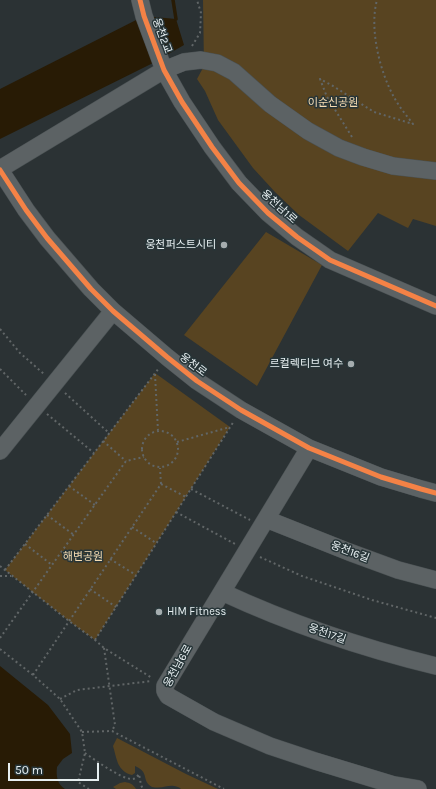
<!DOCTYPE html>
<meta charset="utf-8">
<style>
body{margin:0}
#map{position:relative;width:436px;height:789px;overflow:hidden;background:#2b3234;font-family:Karla,sans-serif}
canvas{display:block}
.scale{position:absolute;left:8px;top:763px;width:91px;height:18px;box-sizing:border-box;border:2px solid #e7eff1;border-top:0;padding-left:5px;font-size:12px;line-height:14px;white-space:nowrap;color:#e7eff1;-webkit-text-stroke:3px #273538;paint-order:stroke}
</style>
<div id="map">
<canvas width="436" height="789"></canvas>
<div class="scale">50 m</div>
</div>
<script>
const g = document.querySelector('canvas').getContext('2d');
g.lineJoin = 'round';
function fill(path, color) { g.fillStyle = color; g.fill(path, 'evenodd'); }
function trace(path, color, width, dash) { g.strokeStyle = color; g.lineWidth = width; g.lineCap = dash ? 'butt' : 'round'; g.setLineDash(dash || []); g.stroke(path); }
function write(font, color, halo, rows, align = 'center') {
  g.font = font + ' Karla,"Noto Sans KR",sans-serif'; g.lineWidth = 3; g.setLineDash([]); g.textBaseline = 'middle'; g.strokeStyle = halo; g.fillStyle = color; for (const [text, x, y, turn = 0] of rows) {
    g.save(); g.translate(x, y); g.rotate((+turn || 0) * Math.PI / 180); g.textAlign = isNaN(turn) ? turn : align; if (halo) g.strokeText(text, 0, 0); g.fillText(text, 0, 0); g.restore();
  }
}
fill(new Path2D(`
 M203 0H436V226L413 219 408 228 378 213 348 251 299 215 275 192 253 168 218 120 205 91 197 79 204 66Z
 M266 232 322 265 257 386 184 335Z
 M155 373 230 427 95 640 69 621 5 570Z
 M117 738 186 774 218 789H181L180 788C178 787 176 786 174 786 167 785 163 789 152 787 141 781 150 772 135 766V773L132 775C117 771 117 759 113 746Z
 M125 782C130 783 133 784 136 789H116L113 787 120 783Z`), '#584421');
fill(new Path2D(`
 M144 16 176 19 184 45 151 64 0 139V89Z
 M0 666 48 705 70 734 72 753 63 759 57 767C56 776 57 784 65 789H0Z`), '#281b05');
trace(new Path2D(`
 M173 0 176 19`), '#281b05', 3.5);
const minor = new Path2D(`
 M140 0 144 16 164 70 182 102 212 147 239 183 268 213 297 237 330 260 436 306
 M0 169 164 70 184 62 201 60 217 63 234 72 270 104 308 131 339 148 363 157 393 166 436 171
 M0 170 26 210 47 238 91 289 113 311 167 357 197 381 241 410 309 448 381 477 421 489 436 493
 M309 448 165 686V691L168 696 214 722 270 746 315 761 394 785 418 789
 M0 451 113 311
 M266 519 349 552 398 570 436 580
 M222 592C291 624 362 648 436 666`);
trace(minor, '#4a5153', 18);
trace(new Path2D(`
 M192 46 200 33 201 13 197 0
 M352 137 327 97 320 79 333 86 374 112 413 124C407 116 400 108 395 99 380 73 369 29 377 0
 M0 329 20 353 44 374
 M0 369 26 395
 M155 374 158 431
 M65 393 109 433
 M47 414 94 453
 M142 449a18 18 0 1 1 36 0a18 18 0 1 1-36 0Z
 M103 441 126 461
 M177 442 230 427
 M161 484 186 497
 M69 486 95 505
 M191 489 250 520
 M176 512 235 544
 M47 515 74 535
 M132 527 156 543
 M25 544 52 565
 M260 557 302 576 372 600 436 618
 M110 559 136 575
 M0 566 69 621 95 640 104 648 152 678
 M5 570 159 368
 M0 576H11
 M90 589 116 607
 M0 638 126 461 144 457
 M95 640 234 421
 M104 648 115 725 112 731
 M0 649 33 675 60 699 82 732 85 753 78 782 89 789
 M33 675 161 484 160 468
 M60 699 77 690 152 681
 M82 732 112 731 224 789
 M85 753C95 760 121 779 132 779 135 779 137 777 139 774L141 785 143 789`), '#616667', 2, [2, 3]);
trace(minor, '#5c6264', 17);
trace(new Path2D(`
 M140 0 144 16 164 70 182 102 212 147 239 183 268 213 297 237 330 260 436 306
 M0 170 26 210 47 238 91 289 113 311 167 357 197 381 241 410 309 448 381 477 421 489 436 493`), '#f48246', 5);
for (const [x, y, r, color] of [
 [224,245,4,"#a5adaf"],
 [351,364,4,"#a5adaf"],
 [159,612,4,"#a5adaf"]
]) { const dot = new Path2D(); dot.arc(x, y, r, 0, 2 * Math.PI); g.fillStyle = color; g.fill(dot); trace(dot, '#273538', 1.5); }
write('11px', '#e7eff1', '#273538', [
 ["웅천2교",162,36,70],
 ["웅천남1로",279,207,42],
 ["웅천로",193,365,37],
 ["웅천16길",350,552,21],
 ["웅천17길",327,634,19],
 ["웅천남6로",178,666,-61]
]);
write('11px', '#f6dcb2', '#273538', [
 ["이순신공원",333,103],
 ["해변공원",83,557]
]);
write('11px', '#e7eff1', '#273538', [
 ["웅천퍼스트시티",216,245],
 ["르컬렉티브 여수",343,364],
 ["HIM Fitness",167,612,"left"]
], 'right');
</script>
